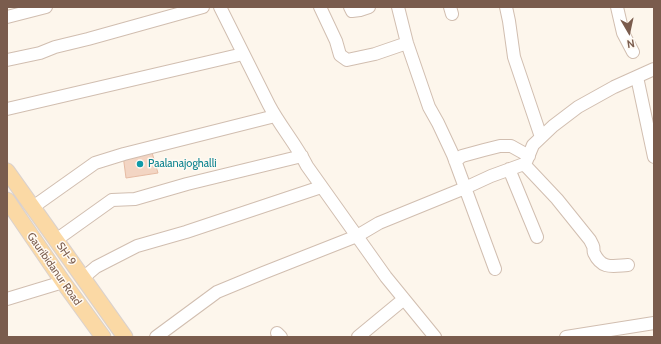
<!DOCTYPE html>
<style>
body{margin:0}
#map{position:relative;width:661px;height:344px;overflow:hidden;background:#fdf6ec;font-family:Cabin,sans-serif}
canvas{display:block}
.frame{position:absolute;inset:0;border:8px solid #7a5c4d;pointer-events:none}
.north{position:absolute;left:609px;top:12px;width:40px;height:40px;-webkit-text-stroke:3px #fffaf3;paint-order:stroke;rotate:171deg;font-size:11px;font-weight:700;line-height:16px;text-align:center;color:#7a5c4d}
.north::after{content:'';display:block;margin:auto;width:14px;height:18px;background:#7a5c4d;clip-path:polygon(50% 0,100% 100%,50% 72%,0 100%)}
</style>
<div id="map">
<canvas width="661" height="344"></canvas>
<div class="frame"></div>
<div class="north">N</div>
</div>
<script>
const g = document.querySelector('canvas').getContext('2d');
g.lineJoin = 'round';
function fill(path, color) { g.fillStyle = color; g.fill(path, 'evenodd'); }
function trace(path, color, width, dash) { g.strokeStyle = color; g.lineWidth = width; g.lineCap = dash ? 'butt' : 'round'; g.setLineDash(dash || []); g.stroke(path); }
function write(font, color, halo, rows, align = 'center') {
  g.font = font + ' Cabin,sans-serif'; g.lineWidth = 3; g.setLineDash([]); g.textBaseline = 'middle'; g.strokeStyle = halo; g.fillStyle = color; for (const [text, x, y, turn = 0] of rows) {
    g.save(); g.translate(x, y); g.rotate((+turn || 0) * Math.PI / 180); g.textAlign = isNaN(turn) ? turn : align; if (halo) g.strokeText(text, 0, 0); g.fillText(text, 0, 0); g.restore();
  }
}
const building = new Path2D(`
 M151 149 158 173 126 178 123 155Z`);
fill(building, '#f3d5c3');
trace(building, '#e6bba3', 1);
const minor = new Path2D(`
 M220 7 269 105C280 126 296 144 307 166L386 277 435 337
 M320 7 336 41 340 55 347 60 375 54 407 43
 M350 7 352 11 360 10 369 7
 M398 7 407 43 429 107 438 123 453 155 495 269
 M450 7 452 14
 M506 7 509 21 514 57 541 137
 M617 7 623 33 633 52
 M7 17 46 7
 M7 60 40 53 55 47 88 39 203 7
 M637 77 654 157
 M7 109 243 54
 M455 161 462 156 484 150 500 146H511L529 156
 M524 164 557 199 590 240C591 242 592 244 593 246 594 248 593 251 594 253 602 270 613 266 628 265
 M509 169 537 237
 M33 207 95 163 124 154 275 116
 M56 240 112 200 135 199 187 184 302 156
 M83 278 96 267 137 246 186 232 321 187
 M7 299 63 282
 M277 333 281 337
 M156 337 217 292 263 273 357 236 379 223 465 188 491 176 524 164 526 162 533 145 553 126 578 107 614 87 654 69
 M358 337 404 299
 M566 337 654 323`);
const major = new Path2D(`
 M7 171 125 337
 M7 200 63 282 103 337`);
trace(minor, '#d1beb0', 14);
trace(major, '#dad1cd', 17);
trace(minor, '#fff', 12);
trace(major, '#fbd9a5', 15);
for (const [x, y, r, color] of [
 [140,164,4,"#0f9aa8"]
]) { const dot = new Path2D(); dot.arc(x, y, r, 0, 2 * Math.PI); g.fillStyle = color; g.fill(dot); trace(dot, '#fffaf3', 1.5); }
write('11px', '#0d838f', '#fffaf3', [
 ["Paalanajoghalli",148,164]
], 'left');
write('11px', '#7a5c4d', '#fffaf3', [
 ["SH-9",66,254,55],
 ["Gauribidanur Road",54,269,55]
]);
</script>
